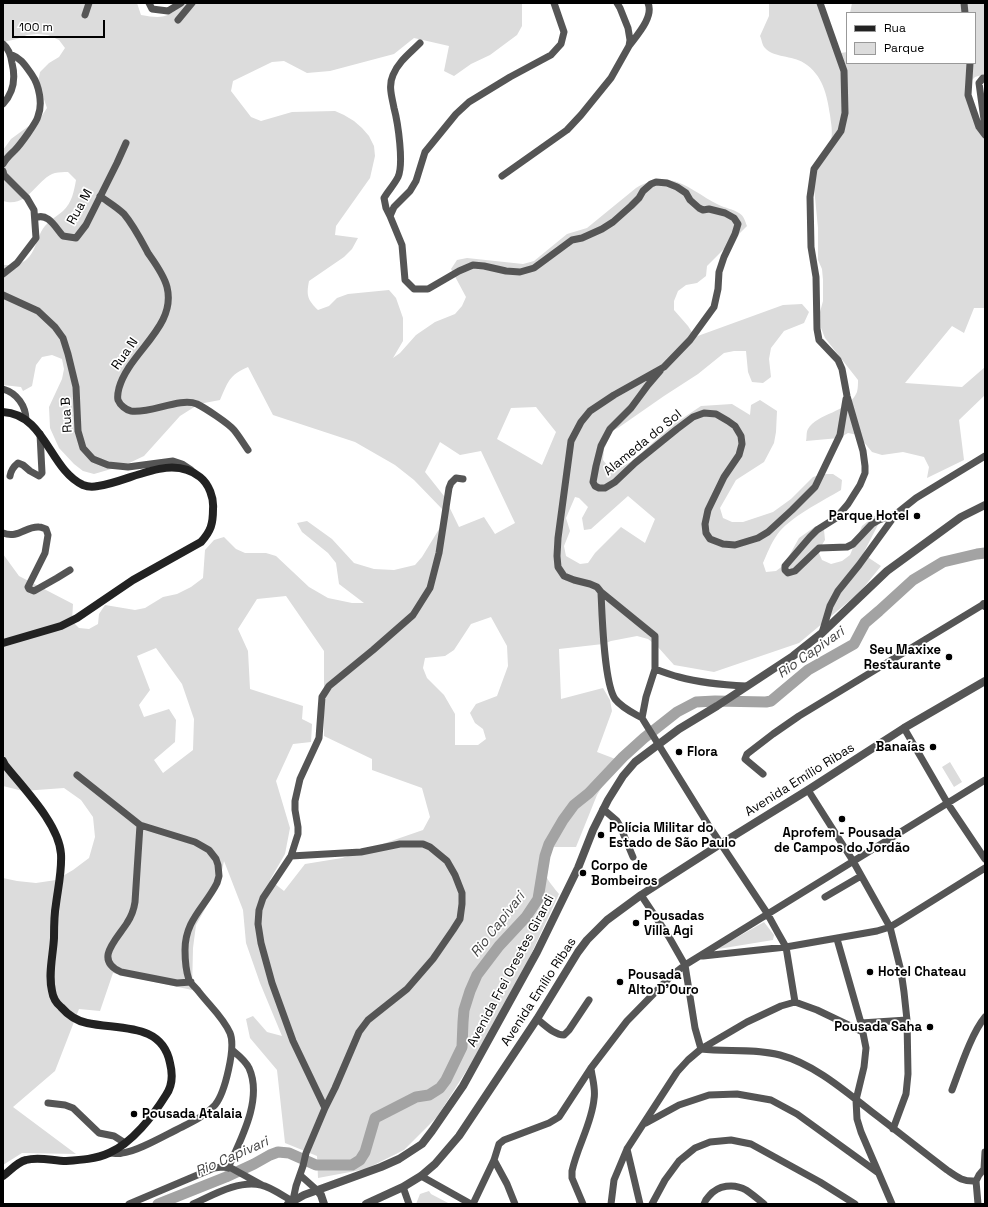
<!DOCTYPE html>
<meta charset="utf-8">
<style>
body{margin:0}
#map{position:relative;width:988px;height:1207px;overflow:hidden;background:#fff;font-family:"Space Grotesk",sans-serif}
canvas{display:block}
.frame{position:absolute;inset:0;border:4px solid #000;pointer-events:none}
.legend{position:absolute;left:846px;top:12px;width:130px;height:52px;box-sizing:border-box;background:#fff;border:1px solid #999;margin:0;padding:5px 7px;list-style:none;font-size:12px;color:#000}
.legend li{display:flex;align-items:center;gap:8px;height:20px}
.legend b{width:20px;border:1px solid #999}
.scale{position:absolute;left:12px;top:20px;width:93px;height:18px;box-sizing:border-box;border:2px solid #000;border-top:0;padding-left:5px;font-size:12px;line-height:14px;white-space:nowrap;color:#000;-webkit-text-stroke:3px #fff;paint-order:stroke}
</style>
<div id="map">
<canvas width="988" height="1207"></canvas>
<div class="frame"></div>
<ul class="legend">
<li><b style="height:5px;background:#222"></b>Rua</li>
<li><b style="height:11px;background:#dcdcdc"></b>Parque</li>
</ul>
<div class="scale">100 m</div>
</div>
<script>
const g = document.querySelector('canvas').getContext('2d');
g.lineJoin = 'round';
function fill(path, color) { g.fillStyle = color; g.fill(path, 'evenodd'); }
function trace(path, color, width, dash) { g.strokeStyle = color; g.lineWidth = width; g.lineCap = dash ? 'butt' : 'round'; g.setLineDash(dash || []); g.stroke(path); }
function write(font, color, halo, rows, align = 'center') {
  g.font = font + ' "Space Grotesk",sans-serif'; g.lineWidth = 3.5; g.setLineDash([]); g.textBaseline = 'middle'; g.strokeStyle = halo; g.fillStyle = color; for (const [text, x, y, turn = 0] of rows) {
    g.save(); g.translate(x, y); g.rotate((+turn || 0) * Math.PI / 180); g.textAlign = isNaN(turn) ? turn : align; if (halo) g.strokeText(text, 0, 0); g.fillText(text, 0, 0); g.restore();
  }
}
fill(new Path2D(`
 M3 3H137L141 15C163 19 167 18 185 3H522V26L517 35 490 55 471 64 454 76 444 71 449 46 414 38 394 54 330 71 307 73 284 61 272 62 233 81 231 91 251 117 261 121 292 112 335 111 344 115 354 121 362 128 369 136 374 146 375 156 370 178 336 226 335 235 358 238 352 249 344 257 309 281C306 296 308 300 318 310L329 306 337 298 348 294 389 290 396 298 403 318V341L393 358 400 353 416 335 435 322 455 314 462 306 466 297 451 269 457 260 467 258 523 264 534 261 567 234 587 228 636 188C646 182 656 179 669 180 687 183 702 197 719 205 725 208 733 209 739 213 744 216 745 221 747 226L707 266 706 276 697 283 686 285 678 291 674 301V310L688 326 695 337 783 305 802 304 809 312 804 323 784 331 771 348 769 359 771 377 763 383 752 382 748 372 746 351H734L724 353 698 374 664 396 618 428 613 430 604 449 603 460 610 469 622 467 632 461 674 424 701 406 732 404 750 415 751 405 760 400 777 411 776 432 774 443 764 462 736 480 720 508 723 518 732 522H743L773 512 791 499 813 477 823 474H833L842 480 841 490C824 500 787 519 777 535 771 543 767 554 763 563L766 572 776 571 784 565 799 538 816 526 824 530 825 540 818 551 822 560 831 564 842 561 850 555 862 526 877 514 883 515 863 554 881 566 860 592 799 643 714 672 674 665 657 646 648 639 637 636 611 641 603 644 559 649 561 699 603 688 610 700 612 711 597 752 618 760 597 795 576 847H553C549 854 544 865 546 875 547 880 555 889 559 894L505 1010 437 1117 404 1150 366 1169 318 1178 317 1156 285 1143 277 1070 250 1038 246 1019 253 1016 267 1032 282 1036 260 983 246 943 243 910 224 861 219 884 196 925 193 948 192 990 113 973 100 1011 79 1009 55 1071 13 1107 76 1154 22 1153 3 1165V878L17 881 36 883 56 880 73 870 89 858 95 837 93 817 81 800 64 788 23 791 3 786V554L19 576 73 604 72 621 79 628 89 629 98 624 99 614 105 605 135 610 145 608 163 597 177 594 191 587 203 578 205 550 214 540 224 537 236 549 245 553H266L276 556 309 587 328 598 352 603H364L339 584 336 563 328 553 302 532 297 523 307 521 332 539 354 563 374 569 394 570 415 565 422 557 444 521V511L414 480 395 465 355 442 273 415 248 367C229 375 228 382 220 400L199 404 180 416 144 456 125 465 94 474 83 471 74 464 59 448 50 428 49 407 62 379 64 369 62 359 52 355 42 357 36 365 32 386 23 391 21 387 3 385V265C11 265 21 265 27 259 35 252 36 241 41 232 46 222 55 218 63 211 72 203 74 191 76 180L68 172C64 172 59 172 55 173 37 178 28 209 3 201V150L11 139 41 117 47 108 38 82 40 72 49 63 59 57 65 48 59 40 48 35 37 34 27 35 17 39 3 42ZM536 407 556 432 542 465 497 439 511 408ZM440 442 460 455 481 451 515 523 495 534 484 517 459 527 444 496 425 472ZM628 496 655 519 645 543 621 527 595 553 588 563 580 564 566 556 564 546 570 531 566 518 575 497 579 498 588 507 582 518 584 530 591 529ZM286 596 324 651V736L372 759V770L422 788 430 817 423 830 342 858 305 864 284 891 270 880 285 854 290 828 276 781 293 744 311 742 312 724 302 719 303 706 250 689 248 651 238 629 257 599ZM491 617 507 646 508 666 497 696 476 704 470 713 475 723 483 729 486 739 478 745H455V714L444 695 427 678 423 668 425 658 445 656 454 650 471 624ZM156 648 182 684 194 719 193 750 163 773 154 760 175 742 176 720 169 709 144 717 139 705 150 690 137 656Z
 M769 3H822L841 53 847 52V63H975V13H850L852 3H985V74L975 77 971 81 970 92 979 121 985 128V308H974L964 333 952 326 905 383 962 387 985 367V395L959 420 964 460 927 478 929 467 924 457 903 452 882 455 872 452 858 435 848 433 839 438 806 441C807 438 806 432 808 429 817 413 848 413 857 392 858 388 858 383 858 380L825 338 821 328 820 312 823 301V280L822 269 818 260V228L812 167C817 160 829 148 831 140 833 132 831 123 830 115 827 95 823 75 804 63 792 55 774 58 765 48 762 45 762 40 760 36L769 16Z
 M950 762 962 782 954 787 942 767Z
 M764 922 774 935 773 940 718 949 720 947Z
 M429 1191 431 1194 450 1204H416L420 1194Z`), '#dcdcdc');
trace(new Path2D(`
 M158 1204 226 1177 254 1164 270 1155 278 1152 289 1153 316 1165H352L360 1160 365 1152 375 1118 416 1097 429 1095 440 1088 446 1080 462 1047 463 1022 464 1010 470 991 477 975 499 946 526 917 538 899 545 856 549 844 563 820 574 805 589 793 623 757 644 738 677 712 696 702 715 701 766 702 771 701 808 670 854 644 865 623 879 611 913 580 943 562 977 554 985 553`), '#a3a3a3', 11);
trace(new Path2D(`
 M149 3 152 9 168 11 181 3
 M554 3 564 32 561 44 551 55 510 77 469 102 456 114 425 152 416 181 410 191 394 207 390 216 402 245 405 280 414 289H428L459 271 473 265 484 266 506 271 520 272 534 268 572 240 582 238 602 229 613 222 631 206 639 198 643 191 651 184 656 182 667 183 677 187 686 193 690 200 699 208 703 210 709 209 725 213 734 218 738 224 735 234 724 257 719 272 718 289 714 307 690 340 664 367 614 395 590 411 581 422 571 441 558 538 557 556 558 567 564 576 574 580 590 584 597 587 601 592C602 615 604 683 615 699 622 708 633 713 642 718
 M820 3 844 71 845 113 841 131 814 169 810 197 811 247 816 277 817 329 819 340 838 360 842 369 847 396 863 451 865 466V473L860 485 848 504 836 518 817 530 810 537 785 566V570L788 573 795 571 819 548 847 547 853 544 872 524 879 520 896 514 916 498 985 456
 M964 3 965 13
 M85 15 89 3
 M178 20 192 3
 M3 44C9 49 11 55 12 63 16 79 14 92 3 104
 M629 46C637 35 654 17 648 3
 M970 63 968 95 979 127 985 135
 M985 78H983L979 83 985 127
 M3 164C6 158 11 154 15 150 20 145 37 122 38 116 43 104 39 85 32 75 25 65 21 58 10 54
 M3 171 4 175 27 198 34 210 36 238 17 263 3 274
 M502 176 567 130 581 115 611 78 629 46 630 40 628 28 620 8 617 3
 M100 196C108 202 117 207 124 214 134 226 141 240 148 253 155 263 164 275 167 287 177 327 129 352 119 388 118 392 117 396 118 400 120 405 126 410 131 411 150 414 180 397 197 404 205 408 228 423 234 430 239 436 243 443 248 450
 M390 216 386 208 384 198C388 191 394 185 398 177 404 164 398 123 394 108 392 97 388 86 393 75 398 62 410 53 420 43
 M35 218C48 212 55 227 63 236L76 238 86 225 117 163 126 143
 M3 295 38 311 55 327 63 338 68 354 76 387 78 431 83 448 93 459 108 465 128 467 173 461 182 464 191 470
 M660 371 648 385 631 408 610 429 601 446 596 466 593 482 595 486 599 488H605L615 482 635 463 677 429 693 417 704 413 716 414 728 421 735 426 741 436 742 444 739 455 724 477 708 510 705 524 706 533 710 539 723 544 735 545 758 538 768 532 792 510 815 487 840 435 846 399
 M3 389C17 393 26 406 26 420
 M10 476C11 470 13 467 18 463L23 465 30 471 39 476 42 473 40 434
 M3 533C18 539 26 526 39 527 41 527 43 528 46 529L48 535 45 553 28 587 29 589 34 591 57 578 70 570
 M601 592 655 636V669L646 697 642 718 709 826 767 913 778 933 786 947 795 1002
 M822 633 830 606 838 591 859 565 896 514
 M655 669C663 672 671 675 679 677 701 683 723 685 746 686
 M904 728 948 804 985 859
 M763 774 745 759 747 754 773 734 799 716 984 604
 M77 775 140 825 195 842 209 850 216 859 218 865 219 876 217 883C205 907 185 920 185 950 185 959 186 971 189 980 191 984 196 988 199 992 209 1005 223 1017 230 1033 236 1047 225 1093 215 1105 206 1115 194 1121 182 1127 167 1134 137 1152 122 1153 118 1154 113 1153 109 1153
 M808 790 853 861 890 927 901 971 904 992 907 1020 908 1074 906 1094 893 1129
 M603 809 617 821 620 826 633 857
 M140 825 135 902C134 909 131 917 127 923 117 939 93 960 121 972L177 983 191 982
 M291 856 361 852 400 844H423L430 847 447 861 455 875 462 893V904L460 919 453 930 433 959 407 989 368 1020 359 1032 335 1088 325 1108
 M641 895 669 937 685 965 695 1028 701 1049
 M825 897 861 876
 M837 939 861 1023 866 1048 864 1067 856 1100 857 1119 861 1132 892 1204
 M703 956 786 947 877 931 890 927 900 921 985 868
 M537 1019C545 1025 554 1035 564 1035L569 1030 589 1000
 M861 1023 907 1020
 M701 1049C727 1052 754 1048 780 1055 814 1064 845 1091 872 1112 897 1131 922 1151 947 1170 957 1177 963 1182 976 1181
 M952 1090C960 1069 971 1034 985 1017
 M48 1103 65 1105 73 1108 99 1133 114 1136 125 1143
 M646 1123 679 1105 709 1095 737 1094 771 1100 797 1114 877 1172
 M627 1149 640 1204
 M494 1160 507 1184 515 1204
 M228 1168C241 1139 263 1099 249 1068 245 1060 238 1055 232 1050
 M300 1175 318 1191
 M421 1176 471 1204
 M403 1187 409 1204
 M293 1200 296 1186 303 1166 306 1153 325 1108 293 1041 272 983 261 943 258 924 259 910 263 898 291 856 298 834V827L295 810V801L300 779 319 738 322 697 329 686 373 650 413 615 430 588 439 553 449 488 451 483 456 478 463 479
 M129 1204 214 1168 222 1167 231 1168 262 1185
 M193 1204C213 1195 238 1180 261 1185 271 1187 283 1196 292 1201
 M473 1204 494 1160 499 1144 504 1140 549 1123 559 1117 591 1068 627 1021 671 976 685 965 985 780
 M583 1204 572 1178V1171C577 1147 592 1123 594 1099 596 1089 592 1078 591 1068
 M611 1204 614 1180 627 1149 677 1072 688 1060 701 1049 747 1022 781 1006 795 1002 817 1010 863 1032
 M652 1204 665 1180 679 1161 695 1148 710 1142 731 1140 751 1144 820 1182 855 1204
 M704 1204C705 1201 707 1198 709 1196 718 1185 734 1183 746 1190 752 1194 758 1199 764 1204
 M978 1204 976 1181 979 1175 984 1169 985 1152`), '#555', 7);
trace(new Path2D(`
 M985 604H984L985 606
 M318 1191 321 1195 324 1204
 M288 1204 304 1195 381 1167 399 1159 422 1144 432 1131 463 1086 537 952 578 868 593 830 608 800 623 776 635 762 679 729 717 706 793 656 822 633 887 571 961 517 985 505
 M366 1204 403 1187 421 1176 435 1164 459 1136 537 1019 578 952 587 940 607 920 641 895 722 843 808 790 904 728 985 681`), '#555', 8);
trace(new Path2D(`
 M3 412C45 414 50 470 83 485 88 487 93 487 98 486 130 482 170 453 200 477 209 484 214 498 213 509 213 524 211 531 201 542L133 580 77 618 61 626 3 643
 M3 761 5 765C24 789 59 824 61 854 62 871 58 888 56 904 54 915 54 927 54 938 53 956 48 974 52 991 53 998 56 1003 61 1007 68 1015 77 1021 87 1023 118 1030 162 1022 170 1063 173 1075 173 1085 166 1095 153 1116 132 1143 109 1153 96 1159 81 1160 66 1161 53 1161 39 1156 26 1160 17 1162 10 1171 3 1176`), '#222', 8);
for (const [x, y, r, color] of [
 [917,516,4,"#000"],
 [949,657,4,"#000"],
 [933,747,4,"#000"],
 [679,752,4,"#000"],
 [842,819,4,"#000"],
 [601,835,4,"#000"],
 [583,873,4,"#000"],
 [636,923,4,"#000"],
 [870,972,4,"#000"],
 [620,982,4,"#000"],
 [930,1027,4,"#000"],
 [134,1114,4,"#000"]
]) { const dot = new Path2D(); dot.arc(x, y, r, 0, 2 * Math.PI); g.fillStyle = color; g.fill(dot); trace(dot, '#fff', 1.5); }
write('13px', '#000', '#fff', [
 ["Rua M",80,207,-61],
 ["Rua N",125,354,-55],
 ["Rua B",67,415,-94],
 ["Alameda do Sol",643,443,-39],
 ["Avenida Emílio Ribas",800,780,-32],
 ["Avenida Frei Orestes Girardi",511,971,-62],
 ["Avenida Emílio Ribas",539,992,-57]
]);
write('bold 13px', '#000', '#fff', [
 ["Parque Hotel",909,516,"right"],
 ["Seu Maxixe",941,650,"right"],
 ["Restaurante",941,665,"right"],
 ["Banaías",925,747,"right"],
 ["Flora",687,752],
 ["Polícia Militar do",609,828],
 ["Estado de São Paulo",609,843],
 ["Aprofem - Pousada",842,833,"center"],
 ["de Campos do Jordão",842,848,"center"],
 ["Corpo de",591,866],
 ["Bombeiros",591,881],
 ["Pousadas",644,916],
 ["Villa Agi",644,931],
 ["Hotel Chateau",878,972],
 ["Pousada",628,975],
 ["Alto D'Ouro",628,990],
 ["Pousada Saha",922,1027,"right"],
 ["Pousada Atalaia",142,1114]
], 'left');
write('italic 14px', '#444', '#fff', [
 ["Rio Capivari",811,653,-35],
 ["Rio Capivari",498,925,-52],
 ["Rio Capivari",232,1157,-24]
]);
</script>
